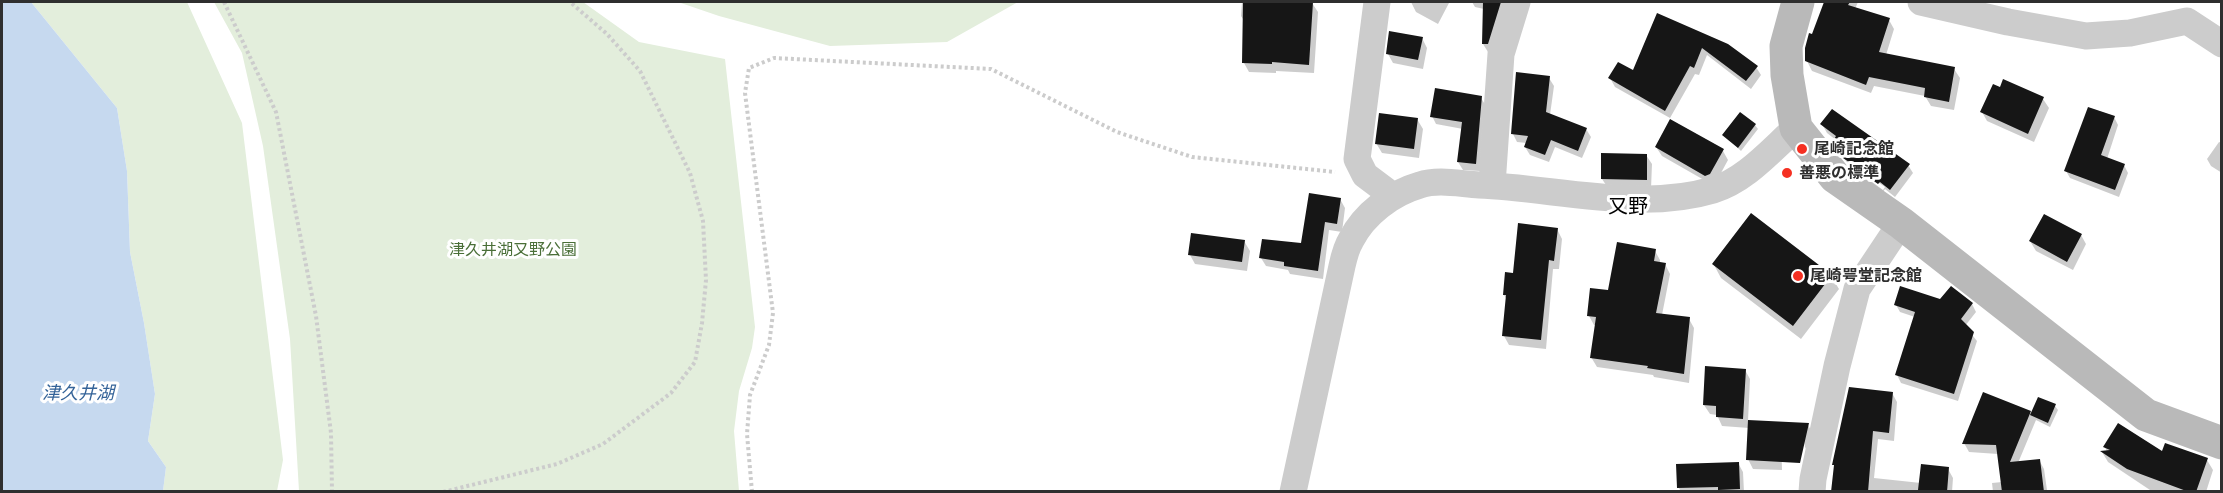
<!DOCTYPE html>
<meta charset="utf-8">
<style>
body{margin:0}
#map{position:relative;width:2223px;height:493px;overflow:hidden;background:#fff;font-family:Mulish,sans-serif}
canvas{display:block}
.frame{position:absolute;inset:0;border:3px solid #2f2f2f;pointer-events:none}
</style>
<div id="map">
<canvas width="2223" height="493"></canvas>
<div class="frame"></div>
</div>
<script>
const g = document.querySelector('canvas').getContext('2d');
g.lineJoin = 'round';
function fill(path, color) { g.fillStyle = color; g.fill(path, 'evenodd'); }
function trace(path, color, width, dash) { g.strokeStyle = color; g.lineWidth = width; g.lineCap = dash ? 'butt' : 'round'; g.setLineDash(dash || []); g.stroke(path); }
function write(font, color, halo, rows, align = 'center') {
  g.font = font + ' Mulish,"Noto Sans JP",sans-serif'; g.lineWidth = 6; g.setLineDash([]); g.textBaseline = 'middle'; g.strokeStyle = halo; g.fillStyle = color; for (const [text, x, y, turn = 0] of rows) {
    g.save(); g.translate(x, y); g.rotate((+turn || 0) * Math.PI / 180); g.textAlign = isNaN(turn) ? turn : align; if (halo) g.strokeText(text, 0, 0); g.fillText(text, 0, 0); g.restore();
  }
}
fill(new Path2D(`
 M31 2H187L242 123 283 460 277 491H163L166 467 148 441 155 394 144 323 130 252 127 171 117 108Z
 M214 2H583L639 42 725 59 755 327 752 348 739 391 734 431 739 491H299L290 339 263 146 242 53Z
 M678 2H1018L947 42 830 46 719 16Z`), '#e3eedc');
fill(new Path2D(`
 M2 2H31L117 108 127 171 130 252 144 323 155 394 148 441 166 467 163 491H2Z`), '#c6d9ef');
fill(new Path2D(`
 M1242 2 1312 3 1318 12 1314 73 1276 71V73L1249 72 1244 63 1245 22 1241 16Z
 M1411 2H1448L1449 3 1438 24 1416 12Z
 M1472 2H1511L1488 52 1483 44 1484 9 1475 7Z
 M1826 2H1858L1855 9 1889 20 1894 29 1886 55 1954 69 1960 78 1954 110 1931 106 1925 96 1874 86 1871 93 1812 71 1807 61 1813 36Z
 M1657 15 1756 67 1761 75 1751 89 1707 55 1699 75 1695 74 1670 118 1615 87 1610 78 1633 72Z
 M1422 38 1427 48 1423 69 1393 63 1388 54Z
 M1549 78 1554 86 1550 115 1586 129 1591 137 1582 158 1555 147 1549 162 1530 155 1525 147 1527 143 1517 142 1513 134Z
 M1481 98 1486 106 1480 171 1463 170 1458 162 1463 129 1436 124 1432 116Z
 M2043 99 2049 108 2034 142 1987 121 1982 112Z
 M2114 117 2118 125 2107 159 2124 165 2128 173 2119 197 2070 178 2066 171Z
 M1417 119 1423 129 1419 158 1382 153 1376 143Z
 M1822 124 1908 165 1913 173 1895 197 1885 189 1883 192 1858 174 1856 170 1883 190 1885 187 1853 165V168L1850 166 1839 152 1836 140 1827 133Z
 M1755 125 1758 129 1741 151 1724 135Z
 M2219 142 2222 143V173L2211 166 2207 159Z
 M1656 147 1723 151 1728 160 1715 184H1711L1662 156Z
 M1646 155 1652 164 1651 189 1608 188 1602 179Z
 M1340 199 1345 208 1342 232 1329 230 1323 279 1290 274 1288 270 1266 266 1261 258 1302 245Z
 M1557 229 1562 239 1559 269H1553L1546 349 1509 345 1504 336 1507 300 1504 295 1514 275Z
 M2081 235 2086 244 2073 270 2036 251 2030 241Z
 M1244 241 1250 251 1247 271 1195 264 1190 255Z
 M1655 251 1660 260V263L1665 264 1670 274 1662 315 1689 319 1694 328 1689 383 1654 377 1653 375 1597 367 1591 357 1596 325H1594L1589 316 1610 292Z
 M1714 265 1831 276 1839 289 1801 339 1721 278Z
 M1951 288 1972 304 1976 312 1965 326 1977 341 1958 401 1901 383 1897 375 1915 317 1900 312 1896 305 1941 301Z
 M1706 368 1745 370 1750 379 1748 421 1781 432 1782 470 1753 469 1748 459 1749 428 1722 426 1717 415 1710 414 1704 405Z
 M1892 393 1897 402 1894 441 1878 439 1874 478 1921 483 1948 469 1953 478 1952 492H1833L1835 468 1834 465Z
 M2055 406 2058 410 2050 427 2036 420 2018 463 2039 460 2044 469 2047 490 1993 492 1992 483 2002 482 1998 454 1969 452 1964 443 2030 412 2032 415Z
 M1802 424 1808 425 1813 434 1809 454 1805 447Z
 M2105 447 2207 460 2213 470 2206 492H2150V490L2108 462 2102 452H2107Z
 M1738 463 1743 472 1744 492H1681L1679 488Z`), '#0003');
fill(new Path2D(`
 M1243 2H1313L1309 65 1272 62V64L1242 63Z
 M1483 2H1501L1488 44H1482Z
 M1824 2H1850L1848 5 1890 18 1879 52 1955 67 1949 102 1924 97 1925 88 1869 77 1866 85 1805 61V48L1809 33 1812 34Z
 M1657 13 1728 44 1758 66 1746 81 1702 48 1694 68 1690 66 1665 111 1608 78 1618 62 1633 70Z
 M1389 31 1423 37 1418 60 1386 54Z
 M1516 72 1550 76 1546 112 1587 128 1578 151 1551 140 1545 155 1524 147 1528 136 1511 134Z
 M2003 79 2044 97 2028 134 1980 112 1993 84 2000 87Z
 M1435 88 1482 96 1476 164 1457 162 1462 122 1430 117Z
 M2088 107 2115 116 2101 155 2125 164 2115 190 2064 171Z
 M1832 109 1910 164 1890 190 1880 182 1878 184 1851 165 1852 164 1843 158 1832 143 1836 136 1820 124Z
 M1740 112 1756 124 1738 148 1722 135Z
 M1379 113 1418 118 1414 149 1375 144Z
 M1670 119 1724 149 1710 174 1705 176 1655 147Z
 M1601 153 1647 154V180L1601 179Z
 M1309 193 1341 198 1337 224 1325 222 1318 271 1284 266V262L1259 258 1262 239 1301 243Z
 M1751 213 1832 275 1793 326 1712 264Z
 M2044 214 2082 234 2067 262 2029 241Z
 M1518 223 1558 228 1554 261 1549 260 1541 340 1502 336 1506 295H1503L1505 272 1513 273Z
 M1191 233 1245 240 1242 262 1188 255Z
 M1617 242 1656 249 1654 261 1666 263 1656 313 1690 317 1684 374 1647 368 1648 366 1590 358 1596 317 1587 316 1590 288 1608 290Z
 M1900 286 1940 299 1951 286 1973 303 1961 319 1974 332 1954 394 1895 375 1915 312 1894 305Z
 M1705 366 1746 369 1743 419 1716 417V406L1703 405Z
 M1849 387 1893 392 1889 433 1873 431 1868 492H1831L1834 465H1832Z
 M1983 392 2031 411 2010 462 2040 459 2044 492H2002L1996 445 1962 444Z
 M2038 397 2056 404 2048 423 2030 415Z
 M1748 420 1809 423 1800 463 1746 460Z
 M2118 423 2162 451 2165 443 2208 458 2196 492H2189L2127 469 2100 451 2110 450 2103 447Z
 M1739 462 1740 489 1718 490V487L1677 488 1676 464Z
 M1921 464 1949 467 1947 492 1918 490Z`), '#161616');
trace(new Path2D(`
 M224 2 276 112 316 316 331 433 332 492
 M443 492 557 464 603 444 671 393 695 362 702 323 706 280 703 221 690 173 640 71 607 34 570 2
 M752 492 747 434 750 395 769 345 773 313 745 93 749 68 774 58 991 69 1117 132 1192 157 1335 172`), '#ccc', 4, [3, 3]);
trace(new Path2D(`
 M1377 2 1357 159 1365 175 1393 196
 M1921 2 2008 22 2086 36 2130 33 2187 21 2222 44
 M1492 185 1501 54 1517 2
 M1293 492 1342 266C1344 257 1346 248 1351 240 1364 214 1392 193 1420 185 1438 179 1460 184 1479 185 1554 188 1640 212 1713 190 1746 180 1771 150 1796 128
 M1812 492 1813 479 1837 366 1857 289 1901 223`), '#ccc', 27);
trace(new Path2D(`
 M1798 2 1786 46 1787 75 1796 128 1835 177 1901 223 2146 415 2222 443`), '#b9b9b9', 33);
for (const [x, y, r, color] of [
 [1802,149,6,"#f53022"],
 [1787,173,6,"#f53022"],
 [1798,276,6,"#f53022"]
]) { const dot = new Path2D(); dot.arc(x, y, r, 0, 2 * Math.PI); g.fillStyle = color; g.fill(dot); trace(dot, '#fff', 2); }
write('bold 16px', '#2f2f2f', '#fff', [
 ["尾崎記念館",1814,149],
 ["善悪の標準",1799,173],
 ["尾崎咢堂記念館",1810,276]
], 'left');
write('16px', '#4a6f38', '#fff', [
 ["津久井湖又野公園",513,250]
]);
write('italic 18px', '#356499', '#fff', [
 ["津久井湖",78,394]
]);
write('20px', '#000', '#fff', [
 ["又野",1628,207]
]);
</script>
